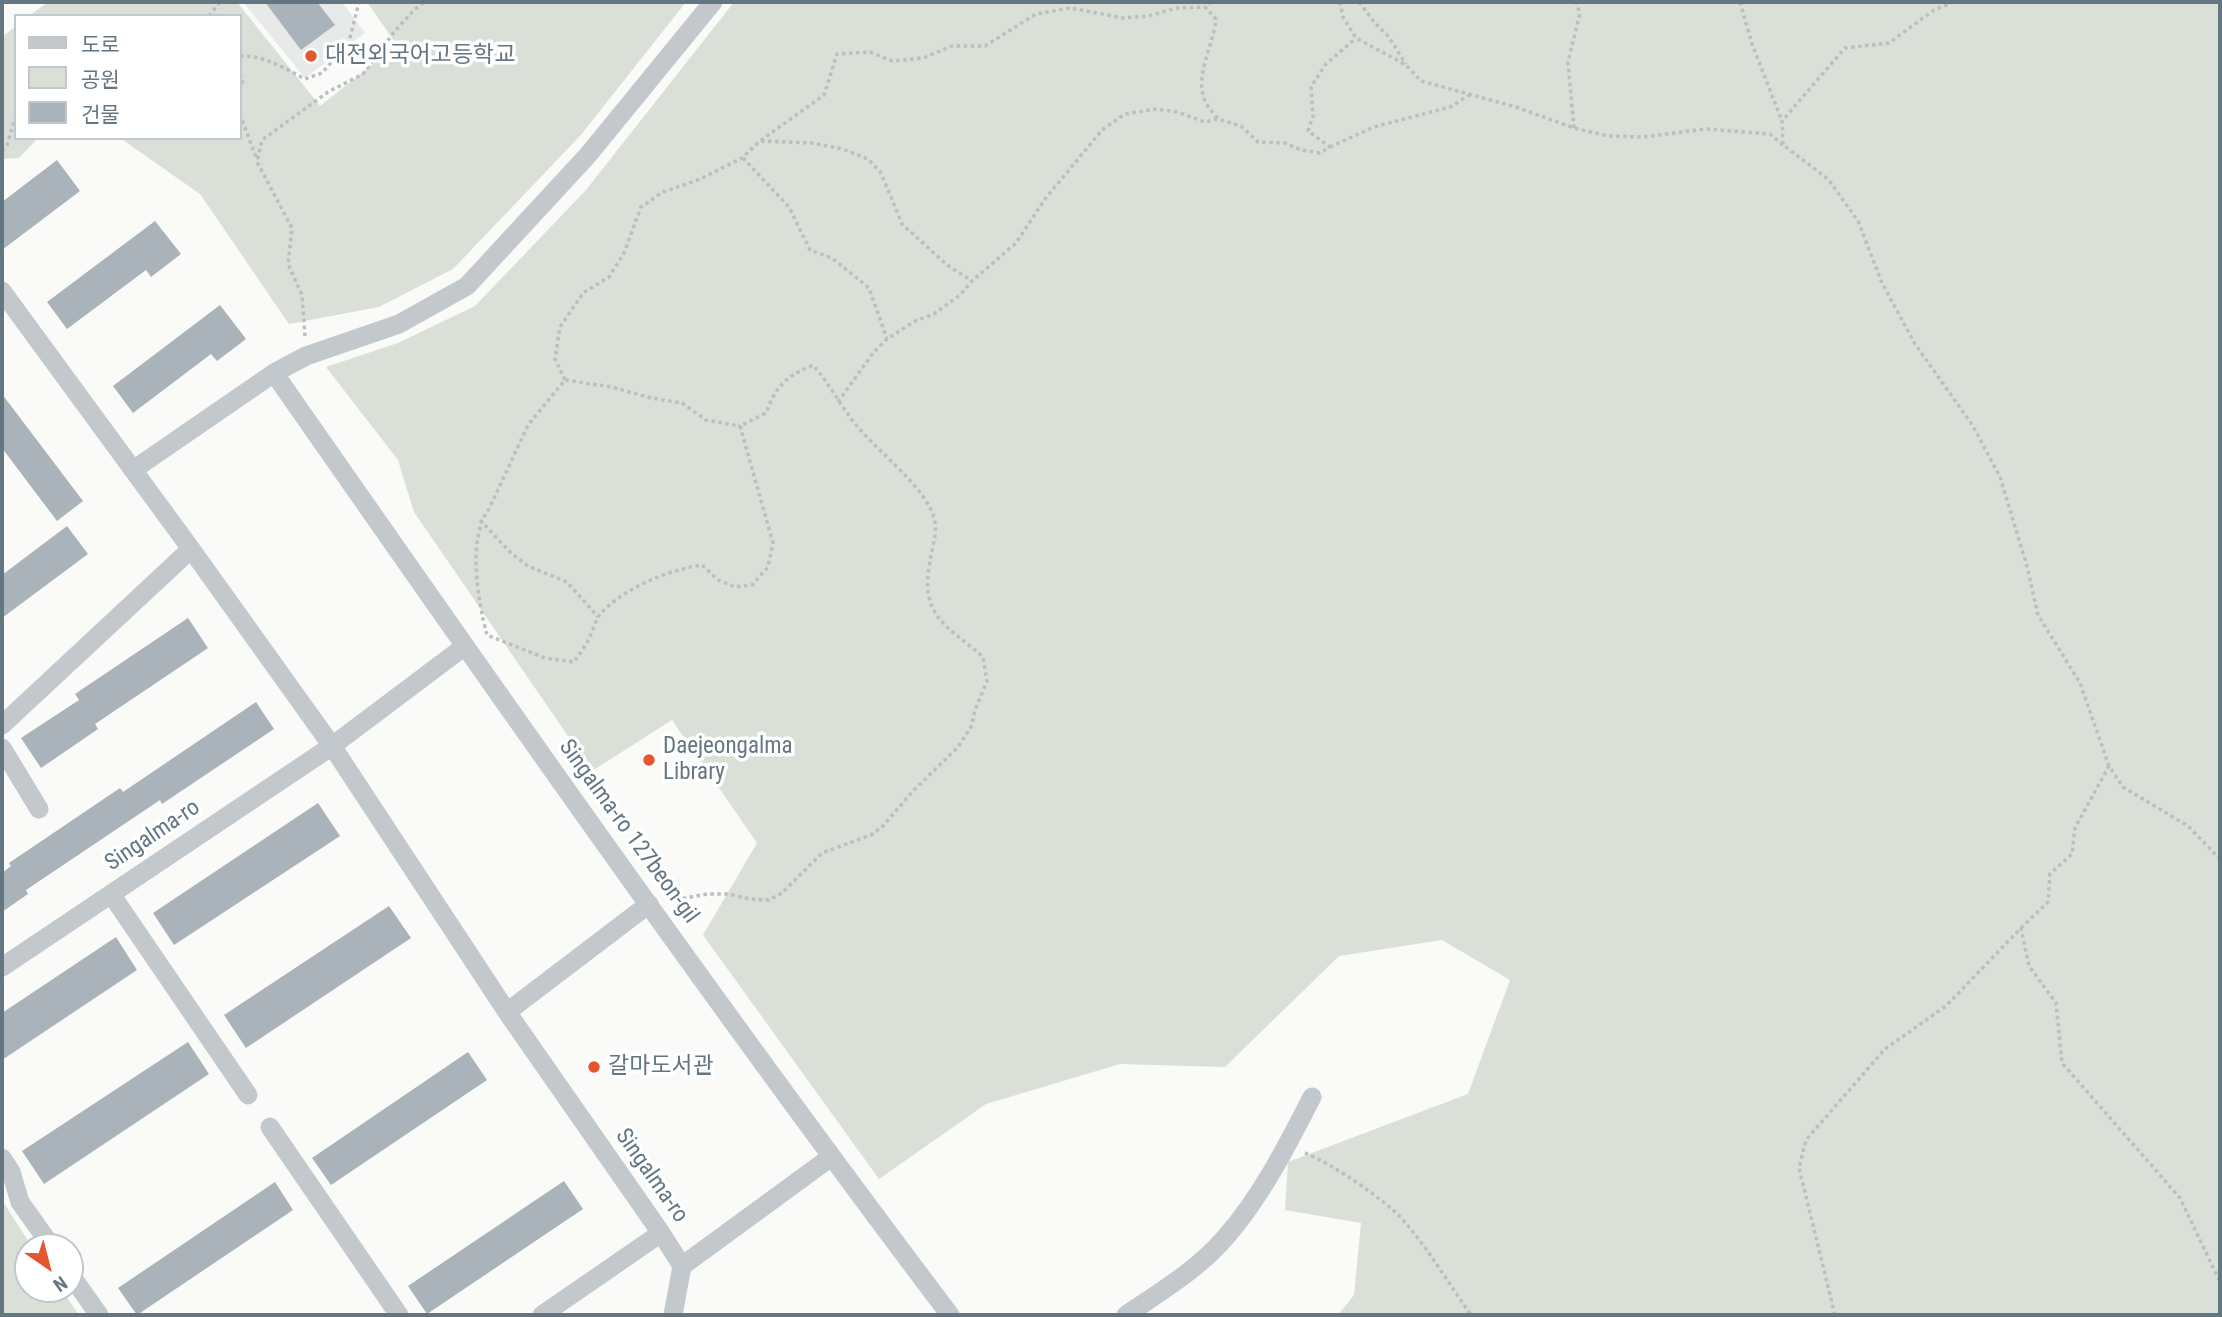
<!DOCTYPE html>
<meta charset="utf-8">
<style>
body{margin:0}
#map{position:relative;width:2222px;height:1317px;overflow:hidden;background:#fafaf8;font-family:"Roboto Condensed","Noto Sans KR",sans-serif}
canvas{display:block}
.frame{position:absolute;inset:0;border:4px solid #657683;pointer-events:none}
.legend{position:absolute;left:14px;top:14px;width:228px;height:126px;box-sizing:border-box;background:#fff;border:2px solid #c1c8cd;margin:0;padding:9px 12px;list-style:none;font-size:21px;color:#657683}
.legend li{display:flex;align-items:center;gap:14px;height:35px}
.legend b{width:35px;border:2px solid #c1c8cd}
.north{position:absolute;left:14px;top:1233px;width:70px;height:70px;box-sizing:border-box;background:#fff;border:2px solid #c1c8cd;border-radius:50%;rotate:145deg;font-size:19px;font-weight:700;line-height:28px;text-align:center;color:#657683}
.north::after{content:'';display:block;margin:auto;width:24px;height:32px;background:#e4572e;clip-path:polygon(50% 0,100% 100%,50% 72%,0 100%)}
</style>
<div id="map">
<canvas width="2222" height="1317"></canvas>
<div class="frame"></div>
<ul class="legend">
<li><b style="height:9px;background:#c3c8cc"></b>도로</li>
<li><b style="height:19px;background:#dadfd7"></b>공원</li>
<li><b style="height:19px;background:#aab3b9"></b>건물</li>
</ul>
<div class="north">N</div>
</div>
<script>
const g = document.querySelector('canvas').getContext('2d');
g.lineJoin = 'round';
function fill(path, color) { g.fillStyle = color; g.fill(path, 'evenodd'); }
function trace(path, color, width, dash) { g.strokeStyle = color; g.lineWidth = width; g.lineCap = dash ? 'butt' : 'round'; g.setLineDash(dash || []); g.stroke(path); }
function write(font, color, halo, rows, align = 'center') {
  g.font = font + ' "Roboto Condensed","Noto Sans KR",sans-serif'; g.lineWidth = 7; g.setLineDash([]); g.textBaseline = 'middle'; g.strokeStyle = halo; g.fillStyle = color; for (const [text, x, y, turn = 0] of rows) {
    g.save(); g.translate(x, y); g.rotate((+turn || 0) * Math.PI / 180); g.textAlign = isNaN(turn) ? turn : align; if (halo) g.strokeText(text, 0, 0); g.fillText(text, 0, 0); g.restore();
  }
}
fill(new Path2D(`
 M243 2H342L365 33 305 78Z`), '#e8e9e9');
fill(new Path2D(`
 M48 2H237L320 106 397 45 367 2H686L580 136 453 269 379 307 289 324 200 194 120 138H240V16H29Z
 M734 2H2220V1315H1338L1354 1295 1361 1223 1285 1210 1288 1162 1468 1094 1510 980 1442 940 1339 956 1225 1067 1120 1064 986 1104 879 1179 703 935 757 843 672 720 592 771 414 512 398 460 326 367 398 343 475 306 586 190Z
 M16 26V138H38L19 158 2 159V37Z
 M2 1200 32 1247H28V1289H61L79 1315H2Z`), '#dadfd7');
fill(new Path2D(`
 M265 2H317L335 25 301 50Z
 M57 160 80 191 2 250V202Z
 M155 221 181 254 151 277 146 270 67 329 47 302Z
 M220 305 246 339 217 361 211 354 133 413 113 386Z
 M2 394 83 501 57 521 2 448Z
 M67 526 88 554 2 618V575Z
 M188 618 208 648 95 724 98 729 41 768 21 738 79 700 75 694Z
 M256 702 274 729 162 804 160 800 26 890 28 894 2 912V873L11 866 9 863 120 788 123 792Z
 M318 803 340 836 174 945 153 913Z
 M389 906 411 938 246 1048 224 1015Z
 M116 937 137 970 2 1060V1013Z
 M188 1042 209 1074 44 1184 22 1151Z
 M468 1052 487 1080 331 1185 312 1158Z
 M564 1181 583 1209 427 1314 408 1286Z
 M275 1182 293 1210 137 1315 118 1288Z`), '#aab3b9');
trace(new Path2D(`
 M1211 2 1205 7 1216 19C1214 44 1194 76 1205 101 1208 107 1214 114 1218 119
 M1340 2 1343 17 1356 38 1406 65 1421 81 1516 107 1574 128 1608 136 1643 137 1706 129 1770 134 1783 145
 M1359 2 1375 23 1388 36 1406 64
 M1740 2 1752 44 1782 121
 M1954 2 1934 10 1889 43 1845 48 1782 121 1783 145 1828 179 1858 221 1882 283 1915 344 1973 426 2000 477 2027 566 2038 615 2080 683 2109 766 2123 787 2188 826 2220 859
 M209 16 220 2
 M240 56C264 55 284 68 305 79L322 73 349 42 359 2
 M240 74 243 80 240 89
 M240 114 257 160
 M1574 128 1568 62 1580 13 1576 2
 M761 141 812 143 843 149 868 159 881 173 902 224 947 265 972 281
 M1330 147 1374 127 1450 107 1471 94
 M2 151 7 145 16 115
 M743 158 789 207 810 250 832 258 869 288 887 339
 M305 336 302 295 288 264 292 228 257 162 262 140 328 92 363 74 395 31 415 9 425 2
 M565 380 555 359 560 327 583 293 609 277 624 253 641 207 663 192 698 180 742 158 760 141 824 95 837 54 870 52 892 61 923 58 952 46H985L1036 14 1070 8 1123 18 1148 16 1177 8 1205 7
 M838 402 873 353 887 339 915 321 934 314 960 295 972 281 1016 243 1045 199 1102 130 1125 114 1156 109 1177 112 1205 122 1218 119 1241 126 1258 142 1285 143 1301 150 1320 153 1330 147 1308 131 1313 116 1311 87 1325 65 1356 38
 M480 520 511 553 528 566 567 582 598 617
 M669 901 707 894H729L749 899 769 900 782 893 822 853 871 835 883 826 912 792 958 747 971 727 975 710 987 681 983 657C948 626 919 617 930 562 932 547 939 530 933 515 923 485 878 452 857 426 841 407 830 384 813 365 785 377 777 385 766 413L740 426 773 543 768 567 752 585 735 587 718 580 702 565C668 570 624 588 600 614 596 620 594 627 591 634 587 644 580 653 574 662L545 658 487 635C478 603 467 536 489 509L528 425 565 380 612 387 651 398 682 403 706 420 740 426
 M2021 928 2048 902 2050 874 2072 854 2075 828 2109 766
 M1305 1153C1331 1163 1387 1201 1404 1221 1429 1250 1449 1284 1471 1315
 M1835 1315 1799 1168 1806 1140 1885 1049 1946 1006 2021 928 2029 966 2056 1003 2062 1063 2180 1198 2220 1282`), '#bbbfc2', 3.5, [3.5, 3.5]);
trace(new Path2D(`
 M2 291 191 549 332 746 507 1012 661 1233 682 1266 673 1315
 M274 373C495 690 717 1007 950 1315
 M133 470 274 373 306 356 399 324 467 286 588 155 713 2
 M2 725 191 549
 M2 748 39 809
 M111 894 248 1095
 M2 967 332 746 465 646
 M507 1012 649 904
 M270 1127 399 1315
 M2 1158 11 1172 20 1202 52 1247
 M682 1266 831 1157
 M70 1274 99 1315
 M542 1315 661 1233
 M1126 1315C1160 1292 1197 1270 1224 1239 1260 1199 1288 1144 1312 1097`), '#c3c8cc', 19);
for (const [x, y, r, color] of [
 [311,56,7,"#e4572e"],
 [649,760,7,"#e4572e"],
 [594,1067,7,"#e4572e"]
]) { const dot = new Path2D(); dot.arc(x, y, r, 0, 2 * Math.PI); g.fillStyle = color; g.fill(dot); trace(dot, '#fff', 2.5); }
write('23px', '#657683', '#fff', [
 ["대전외국어고등학교",325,56],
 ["Daejeongalma",663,747],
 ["Library",663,773],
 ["갈마도서관",608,1067]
], 'left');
write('23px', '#657683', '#fff', [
 ["Singalma-ro 127beon-gil",628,832,54],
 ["Singalma-ro",153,836,-34],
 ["Singalma-ro",651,1176,55]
]);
</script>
